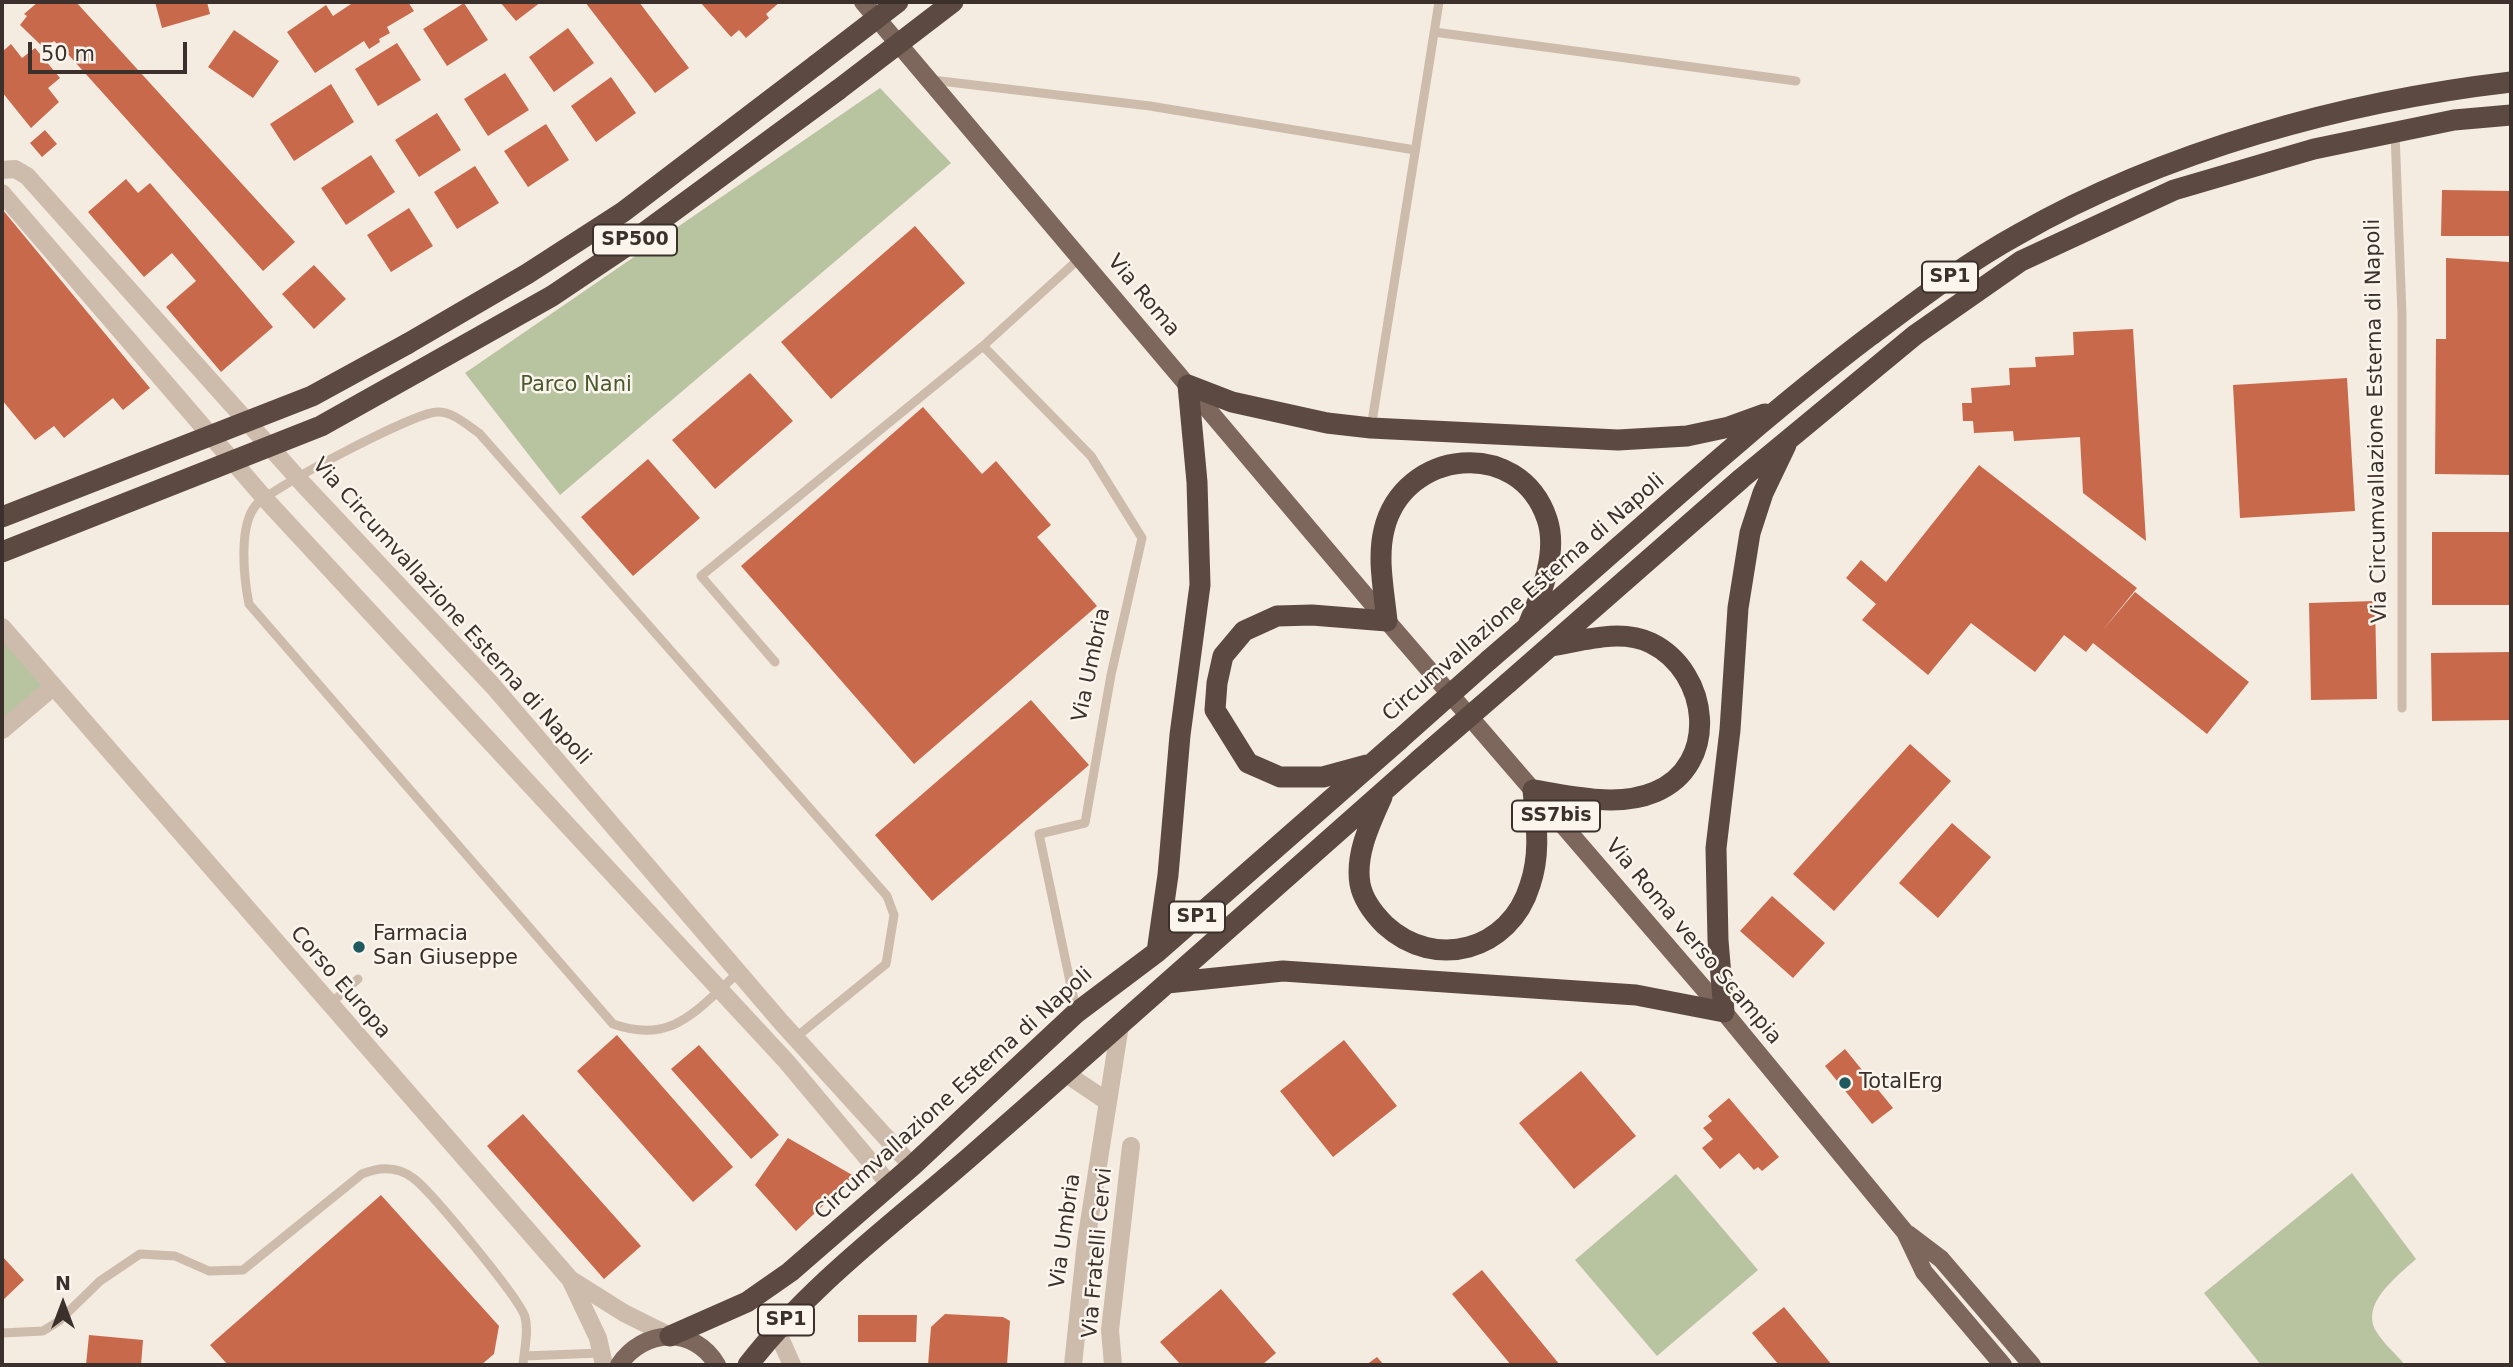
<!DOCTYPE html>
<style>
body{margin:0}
#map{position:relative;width:2513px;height:1367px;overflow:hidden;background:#f4ebe1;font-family:"DejaVu Sans",sans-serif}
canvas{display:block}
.frame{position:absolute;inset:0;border:4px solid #3b302b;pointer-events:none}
.north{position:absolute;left:28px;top:1269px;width:70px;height:70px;-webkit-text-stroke:5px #fbf5ee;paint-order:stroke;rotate:0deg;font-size:19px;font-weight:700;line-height:28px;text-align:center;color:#3b302b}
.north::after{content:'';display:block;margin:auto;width:24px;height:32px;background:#3b302b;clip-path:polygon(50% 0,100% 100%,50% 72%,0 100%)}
.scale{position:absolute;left:28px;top:42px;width:159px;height:32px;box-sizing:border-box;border:4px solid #3b302b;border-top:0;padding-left:9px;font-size:21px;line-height:24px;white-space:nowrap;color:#3b302b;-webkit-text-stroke:5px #fbf5ee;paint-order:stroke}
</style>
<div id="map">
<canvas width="2513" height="1367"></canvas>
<div class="frame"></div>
<div class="north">N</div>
<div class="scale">50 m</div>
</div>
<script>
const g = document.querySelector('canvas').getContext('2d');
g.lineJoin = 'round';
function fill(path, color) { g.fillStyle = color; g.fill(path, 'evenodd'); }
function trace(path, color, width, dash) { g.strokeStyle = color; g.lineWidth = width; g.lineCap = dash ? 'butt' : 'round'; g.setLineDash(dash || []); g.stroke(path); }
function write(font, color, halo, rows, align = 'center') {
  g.font = font + ' "DejaVu Sans",sans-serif'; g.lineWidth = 5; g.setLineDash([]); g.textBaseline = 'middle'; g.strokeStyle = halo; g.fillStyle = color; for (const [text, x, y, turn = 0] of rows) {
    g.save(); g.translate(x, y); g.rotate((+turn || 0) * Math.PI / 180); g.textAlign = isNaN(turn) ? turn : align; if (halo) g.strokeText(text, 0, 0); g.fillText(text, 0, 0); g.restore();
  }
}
fill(new Path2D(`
 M880 88 951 163 560 495 465 373Z
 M2 639 43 687 2 722Z
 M2352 1173 2416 1259C2399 1275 2360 1303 2376 1331 2383 1343 2396 1354 2405 1365H2261L2204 1293Z
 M1676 1174 1758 1270 1657 1356 1575 1260Z`), '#b8c4a0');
fill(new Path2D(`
 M38 2H76L295 242 263 271 66 52 54 41 45 49 20 25 27 16 24 14Z
 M155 2H207L210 14 162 28Z
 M354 2H408L414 11 387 27 390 33 379 39 380 42 369 49 364 41 315 73 287 32 326 5 333 16Z
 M500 2H541L516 21Z
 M585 2H639L689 68 655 93Z
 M700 2H780L766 14 769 18 746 38 739 30 731 37Z
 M464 3 488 40 447 66 423 29Z
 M568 28 594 63 554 92 529 57Z
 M234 30 279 61 253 98 208 67Z
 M397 43 421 80 378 106 355 69Z
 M11 44 22 58 35 48 60 78 48 88 59 102 31 128 2 92V52Z
 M505 73 529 110 488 136 464 99Z
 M611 77 636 113 596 142 571 106Z
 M331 84 354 122 294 161 270 124Z
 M437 113 461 150 419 177 395 140Z
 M546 124 569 160 528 187 504 151Z
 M45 130 57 144 42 157 30 143Z
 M371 155 395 192 346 225 321 188Z
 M475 166 499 203 457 229 434 192Z
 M126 179 138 193 150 183 273 327 221 372 166 307 196 281 172 253 144 277 88 212Z
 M2442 190 2511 191V236H2441Z
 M409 208 433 246 391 272 367 235Z
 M2 209 150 388 123 410 113 398 64 438 54 426 35 440 2 400Z
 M915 226 965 283 831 399 781 342Z
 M2509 253H2511V475L2435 474 2436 339H2446V258L2509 262Z
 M314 265 346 299 314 329 282 294Z
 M2133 329 2146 541 2083 493 2080 437 2014 441 2013 431 1974 433 1973 421H1963L1962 403H1972L1971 388 2010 385 2009 368 2036 367 2035 357 2074 355 2073 332Z
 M750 373 793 421 715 489 672 440Z
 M2347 378 2355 511 2240 518 2233 385Z
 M923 407 982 474 996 461 1051 525 1037 537 1097 606 914 764 741 566Z
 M648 459 700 518 633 576 581 517Z
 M1979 465 2137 588 2102 631 2135 592 2249 682 2207 734 2093 643 2086 652 2064 635 2035 672 1971 623 1928 675 1862 620 1876 604 1846 578 1861 560 1886 582Z
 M2432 532H2511V605H2432Z
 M2375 601 2377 699 2311 700 2309 603Z
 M2511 652V720L2432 721 2431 653Z
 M1031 700 1089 765 932 901 875 835Z
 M1910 744 1951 781 1834 911 1793 874Z
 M1952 823 1991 857 1938 918 1899 883Z
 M1772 896 1825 943 1793 978 1740 931Z
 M617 1035 733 1167 693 1202 577 1071Z
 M1344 1040 1397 1106 1333 1157 1280 1091Z
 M699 1045 779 1135 751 1159 671 1069Z
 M1845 1049 1893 1108 1872 1124 1825 1066Z
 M1581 1071 1636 1136 1574 1189 1519 1123Z
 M1729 1098 1779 1157 1762 1171 1758 1167 1754 1170 1739 1153 1720 1169 1702 1148 1713 1139 1703 1128 1712 1121 1708 1116Z
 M523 1114 641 1246 604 1279 487 1146Z
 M788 1138 854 1176 796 1231 755 1185Z
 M381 1195 499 1326 494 1354 481 1365H228L210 1345Z
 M2 1256 24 1280 2 1301Z
 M1482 1270 1560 1365H1511L1452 1294Z
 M1221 1289 1276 1353 1262 1365H1181L1160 1342Z
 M1784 1307 1832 1365H1779L1752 1333Z
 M945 1314 1003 1317 1010 1321 1007 1365H928L931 1327Z
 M858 1315H917L916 1342H858Z
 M89 1335 143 1340 141 1365H86Z
 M1377 1357 1384 1365H1366Z`), '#c8694b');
trace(new Path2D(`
 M1434 32 1796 81
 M932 80 1150 106 1415 150
 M2395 133 2402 315V708
 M983 346 1091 456 1142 538 1111 675 1085 823 1039 834 1076 1010
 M1371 428 1439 2
 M775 662 701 576 983 346 1080 258
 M738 973C696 1010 673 1045 613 1024L249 604C244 579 238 526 256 505 271 488 415 412 437 412 452 411 467 425 479 433L887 896 894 915 886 964 795 1038
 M330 1004 358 979
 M2 1333 43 1331 59 1321 100 1281 140 1254 175 1256 209 1271 243 1270 362 1174C379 1167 397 1166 413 1178 430 1190 520 1299 525 1317 529 1331 524 1351 523 1365
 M524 1356 601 1353`), '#cdbbac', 9);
trace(new Path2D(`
 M2 170 15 169 27 176 304 485 493 686 781 1022 912 1166
 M2 193 267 501 786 1061 890 1185
 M2 627 570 1279 624 1313 670 1336
 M2 730 53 687
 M1065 1073 1108 1102
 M570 1279 598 1338 604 1365
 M776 1329 792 1365
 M1073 1365 1086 1242 1120 1025
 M1113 1365 1110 1330 1131 1146`), '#cdbbac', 18);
trace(new Path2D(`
 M863 2 1387 621 1724 1012 1905 1232 1924 1272 2003 1365
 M1908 1234 1941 1259 2032 1365
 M619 1365C643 1329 694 1325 717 1365`), '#7d675c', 18);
trace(new Path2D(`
 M407 344 527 274 623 212 816 65
 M419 371 552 296 622 249 838 90
 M1489 660C1616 552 1737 437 1870 336 1918 300 1966 263 2019 234 2164 151 2346 101 2511 82
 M1508 683 1742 478 1915 335 2021 261 2174 190 2314 149 2454 120 2511 115
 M1367 765 1323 777H1280L1248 763 1215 710 1217 683 1223 656 1244 631 1277 616 1312 615 1387 621C1384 591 1377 559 1384 530 1403 449 1519 436 1547 519 1558 551 1542 593 1529 623
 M1382 797C1370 824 1355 854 1360 884 1363 900 1374 914 1385 925 1435 971 1510 951 1530 885 1541 853 1536 823 1533 790 1572 796 1617 808 1655 792 1720 765 1710 672 1651 643 1620 628 1582 641 1551 646
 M1157 952 1168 875 1180 735 1200 585 1197 482 1188 385 1232 402 1327 423 1371 428 1618 440 1687 436 1729 427 1765 414
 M1167 983 1283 971 1636 995 1724 1012 1718 940 1716 848 1730 730 1738 608 1750 533 1763 493 1786 445
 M670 1336 747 1302 790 1272 912 1166 1076 1013 1157 952 1399 740
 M748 1365C813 1281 900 1219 979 1149 1126 1020 1272 890 1419 760`), '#5c4a42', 21);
trace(new Path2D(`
 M816 65 898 2
 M838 90 953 2
 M2 517 312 396 407 344
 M2 552 321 426 419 371
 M1399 740 1489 660
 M1419 760 1508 683`), '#5c4a42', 21);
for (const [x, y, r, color] of [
 [359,947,7,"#1f5a5e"],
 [1845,1083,7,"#1f5a5e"]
]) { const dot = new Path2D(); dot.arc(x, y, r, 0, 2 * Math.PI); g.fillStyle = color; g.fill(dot); trace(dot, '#fbf5ee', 2.5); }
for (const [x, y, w] of [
 [635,240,84],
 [1950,277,56],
 [1556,816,88],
 [1197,917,56],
 [786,1320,56]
]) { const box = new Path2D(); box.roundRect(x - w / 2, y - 15.5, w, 31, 5); g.fillStyle = '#fbf5ee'; g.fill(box); trace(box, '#3b302b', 2); }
write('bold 19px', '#3b302b', null, [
 ["SP500",635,240],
 ["SP1",1950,277],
 ["SS7bis",1556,816],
 ["SP1",1197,917],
 ["SP1",786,1320]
]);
write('21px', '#3b302b', '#fbf5ee', [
 ["Via Roma",1143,296,50],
 ["Via Circumvallazione Esterna di Napoli",2377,421,-91],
 ["Circumvallazione Esterna di Napoli",1524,598,-41],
 ["Via Circumvallazione Esterna di Napoli",451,612,48],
 ["Via Umbria",1092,665,-78],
 ["Via Roma verso Scampia",1693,942,50],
 ["Corso Europa",340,983,49],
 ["Circumvallazione Esterna di Napoli",954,1094,-42],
 ["Via Umbria",1066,1231,-82],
 ["Via Fratelli Cervi",1098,1253,-85]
]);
write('21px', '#4a5a2e', '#fbf5ee', [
 ["Parco Nani",576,386]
]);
write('21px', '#3b302b', '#fbf5ee', [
 ["Farmacia",373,935],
 ["San Giuseppe",373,959],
 ["TotalErg",1859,1083]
], 'left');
</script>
